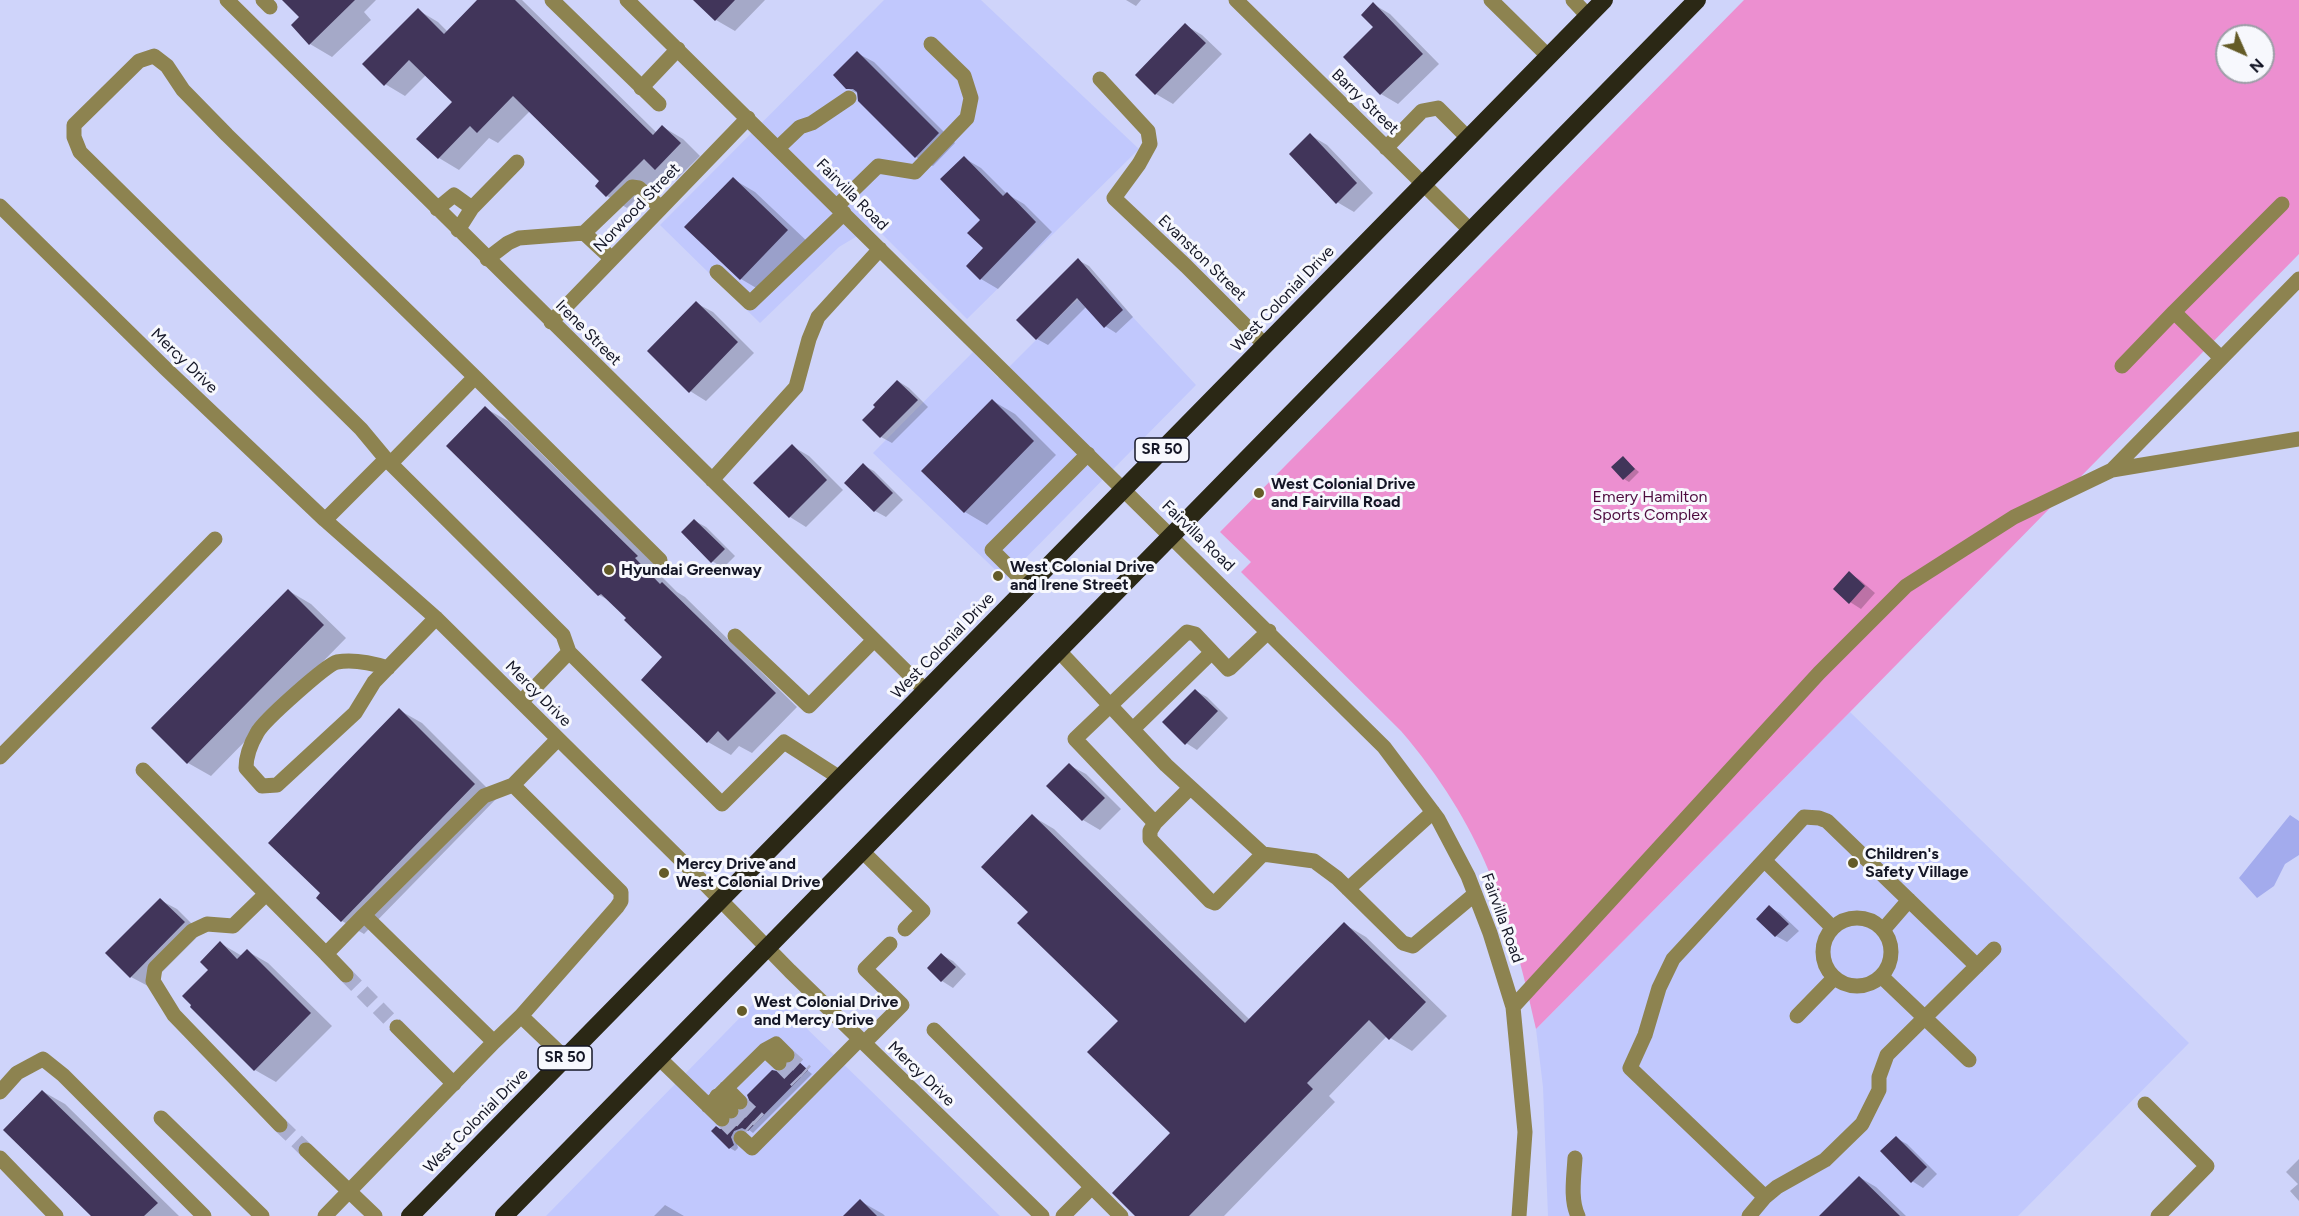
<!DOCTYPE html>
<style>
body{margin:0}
#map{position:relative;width:2299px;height:1216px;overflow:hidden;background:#cfd4fa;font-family:Figtree,sans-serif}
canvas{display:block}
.north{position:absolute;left:2215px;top:24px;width:60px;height:60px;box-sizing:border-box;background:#f7f8fd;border:2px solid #9c9ea7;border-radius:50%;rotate:135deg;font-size:16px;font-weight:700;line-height:24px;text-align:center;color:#141626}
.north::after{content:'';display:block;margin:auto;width:21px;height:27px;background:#645b27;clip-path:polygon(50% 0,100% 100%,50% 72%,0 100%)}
</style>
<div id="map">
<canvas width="2299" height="1216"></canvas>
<div class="north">N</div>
</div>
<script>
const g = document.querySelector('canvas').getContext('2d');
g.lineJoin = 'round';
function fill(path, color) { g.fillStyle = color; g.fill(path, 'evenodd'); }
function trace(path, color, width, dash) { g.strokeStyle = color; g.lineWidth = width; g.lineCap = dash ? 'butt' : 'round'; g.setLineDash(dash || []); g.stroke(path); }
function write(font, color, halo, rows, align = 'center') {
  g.font = font + ' Figtree,sans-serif'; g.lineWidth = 6; g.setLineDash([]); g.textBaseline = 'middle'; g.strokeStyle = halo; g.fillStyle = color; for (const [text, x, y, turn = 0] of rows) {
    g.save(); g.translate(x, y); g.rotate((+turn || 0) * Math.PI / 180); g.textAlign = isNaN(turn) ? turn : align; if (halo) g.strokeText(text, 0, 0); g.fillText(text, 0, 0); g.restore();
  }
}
fill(new Path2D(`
 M884 0H981L1139 149 967 319 874 226 839 247 760 323 660 225Z
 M1101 283 1196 385 1005 579 873 453 973 352 998 378 1070 306Z
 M1850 712 2189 1043 2018 1216H1548L1543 1087 1536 1029Z
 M767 990 1000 1216H546Z`), '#c1c8fd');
fill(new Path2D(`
 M1744 0H2299V254L1850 712 1536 1029C1511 912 1480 823 1401 731L1241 572 1251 562 1220 532ZM2227 36H2263V72H2227Z`), '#ec8fd0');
fill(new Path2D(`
 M2290 815 2299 821V855L2285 864 2274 886 2257 898 2239 878Z`), '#a3abed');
fill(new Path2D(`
 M284 0H376L364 12 371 20 332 57 310 44 293 25 301 17Z
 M479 0H522L657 133 663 127 683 139 700 156 676 180 663 173 627 208 607 196 597 186 601 181 530 111 498 143 489 138 459 170 439 158 454 102 426 75 405 96 385 84 418 10 438 22 448 32Z
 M695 0H765L735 31 716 20Z
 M1126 0H1141L1136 6Z
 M1373 4 1390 14 1439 64 1398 104 1381 94 1345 57 1375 27Z
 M1185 25 1202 35 1222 54 1173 104 1156 94 1137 75Z
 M857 53 874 62 955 143 933 166 916 157 859 94 847 88Z
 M1310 135 1327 145 1373 193 1354 212 1337 202Z
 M964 158 981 168 1007 194 1024 204 1052 232 998 289 981 279 985 248 982 220Z
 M733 179 755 192 810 244 763 292 741 279Z
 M1078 260 1089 266 1133 317 1116 333 1105 326 1087 306 1048 345 1037 339 1018 320Z
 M696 303 713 312 754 353 706 401 690 391Z
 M898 381 909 388 928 407 892 443 881 437 864 420Z
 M993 401 1015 414 1056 455 987 525 965 512Z
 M485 408 508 421 660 570 657 572 677 592 685 597 797 707 752 753 739 746 731 755 708 742 664 657 612 602 599 595Z
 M792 446 809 456 843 490 806 527 790 517Z
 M1623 458 1639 472 1629 482 1624 479Z
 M863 465 874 471 903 500 886 517 875 511Z
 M695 521 706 527 735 556 723 568 712 561Z
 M1849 573 1860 580 1875 593 1861 609 1850 602Z
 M289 591 311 604 346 638 211 776 188 763Z
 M1196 691 1207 697 1228 718 1197 750 1186 743Z
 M399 710 422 723 497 798 364 934 342 921 322 893Z
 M1069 765 1086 774 1121 809 1100 830 1083 820Z
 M1032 816 1054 829 1250 1020 1344 924 1366 937 1447 1016 1412 1051 1387 1036 1329 1096 1335 1102 1224 1216H1137L1172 1133 1120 1021 1030 912Z
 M160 900 177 909 201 933 148 986 131 977Z
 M1769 907 1780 913 1799 931 1787 942 1776 936 1758 919Z
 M220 943 242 956 247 951 268 963 332 1026 276 1082 255 1070 210 970Z
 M942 955 953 961 966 974 953 988 942 981 929 968Z
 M796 1061 812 1074 753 1133 749 1130 739 1133 736 1140 738 1148 735 1151 730 1148 713 1131 730 1127Z
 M42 1091 65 1104 179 1216H94Z
 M1896 1138 1907 1144 1937 1174 1923 1188 1912 1181Z
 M2299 1159V1201L2290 1191 2298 1184 2286 1172Z
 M1859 1177 1876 1187 1906 1216H1825Z
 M860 1201 883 1214 885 1216H845Z
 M665 1205 684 1216H654Z`), '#0003');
fill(new Path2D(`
 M282 0H355L309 45 291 25 299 17Z
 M477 0H515L653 135 662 125 681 143 655 170 644 159 606 197 595 186 599 181 513 96 477 133 470 126 438 159 416 139 452 102 409 60 384 86 362 64 418 8 444 34Z
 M693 0H735L715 21Z
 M1373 2 1423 54 1380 95 1343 57 1373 27 1361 15Z
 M1185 23 1206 43 1155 95 1135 75Z
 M857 51 939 133 915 158 858 101 857 92 853 89H846L833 75Z
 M1310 133 1357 183 1336 204 1289 154Z
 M964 156 1003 196 1007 192 1036 222 980 280 966 266 983 248 967 233 980 220 940 179Z
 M733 177 788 230 740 280 684 227Z
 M1078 258 1123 310 1104 328 1077 298 1036 340 1016 320Z
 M696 301 738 342 689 393 647 351Z
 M897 380 918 400 880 438 862 420 875 407 873 405Z
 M992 399 1034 441 964 513 921 471Z
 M485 406 638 556 635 558 660 584 662 582 776 693 728 741 718 731 707 743 641 680 662 657 624 620 626 618 601 594 598 596 446 446Z
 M792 444 827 480 789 518 753 483Z
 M1623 456 1635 469 1623 480 1611 467Z
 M863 463 893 493 874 512 844 483Z
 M694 519 725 549 711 563 681 532Z
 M1849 571 1865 586 1849 604 1833 589Z
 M288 589 324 625 187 764 151 728Z
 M1195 689 1218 711 1185 745 1162 722Z
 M399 708 475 784 341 922 316 898 320 893 268 843Z
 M1069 763 1105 798 1082 821 1046 786Z
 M1032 814 1245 1023 1344 922 1426 1002 1389 1040 1369 1020 1307 1083 1313 1089 1189 1216H1135L1112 1193 1170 1133 1087 1052 1118 1021 1017 923 1028 912 981 867Z
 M160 898 185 922 130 978 105 953Z
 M1769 905 1789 924 1775 937 1756 919Z
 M220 941 237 959 247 949 311 1013 254 1071 190 1007 191 1005 182 996 208 970 200 962Z
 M941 953 956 967 941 982 927 968Z
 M796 1059 808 1070 748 1131 742 1128 734 1131 731 1137 734 1145 729 1149 711 1131 716 1126 720 1129 729 1126 732 1121 738 1118 740 1112 747 1108 749 1100 747 1095 772 1070 782 1072Z
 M42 1090 158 1203 144 1216H91L3 1130Z
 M1896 1136 1927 1167 1911 1183 1880 1151Z
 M1859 1176 1900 1216H1819Z
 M860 1199 877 1216H843Z`), '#41355a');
trace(new Path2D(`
 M346 975 397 1027
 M787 1055 806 1072
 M779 1063 797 1081
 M740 1102 759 1120
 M731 1111 750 1128
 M722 1119 741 1138
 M280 1125 306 1150`), '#aaaed0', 15, [15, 8]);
trace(new Path2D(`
 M227 0 926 691
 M263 0 270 7
 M552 0 659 104
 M627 0 1384 747 1438 819 1468 876 1490 933 1513 1007 1525 1132 1519 1216
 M1236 0 1470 230
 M1491 0 1548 56
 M1573 0 1588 16
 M1100 79 1148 131 1150 144 1139 164 1114 198 1186 266 1265 345
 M641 88 678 49
 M778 148 800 127 812 123 849 98
 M1386 148 1422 111 1438 108 1468 138
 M0 206 166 369 325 520 436 618 700 879 790 971 1042 1216
 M837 206 878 166 915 172 967 118 971 98 964 76 931 44
 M437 209 454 195 472 208
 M458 230 472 208 517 162
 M487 259 508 243 519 238 584 233
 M612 259 584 233 632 187 639 188 661 208
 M717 272 750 303 844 213
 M551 322 748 118
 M2221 358 2174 312 2282 204
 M2122 366 2174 312
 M475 377 227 135 183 90 167 66 154 56 139 61 74 125V137L80 152 361 429 386 459 563 635 569 652
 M391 463 475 377 660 560
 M2112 470 2299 279
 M712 480 796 387 809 339 818 317 880 249
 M325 520 386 459
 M1028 586 992 550 1088 454
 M735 636 809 706 874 640
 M1058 650 1166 765 1263 854 1314 861 1337 878 1403 943 1413 946 1475 894
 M388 668C372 663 354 659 337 662 326 665 263 721 257 733 250 745 246 755 246 768L262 786 277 785 355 713 374 682 436 618
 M521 702 569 652 722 804 784 742 840 778
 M1133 729 1212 652
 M0 757 215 539
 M143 770 326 954 364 915
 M513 785 621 892V901L617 907 521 1016 565 1058
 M1190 788 1155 823 1075 739 1187 632 1195 634 1228 669 1230 668 1269 631
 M1155 823 1150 831V839L1210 901 1215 903 1263 854
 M862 851 923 911 905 929
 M1765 861 1833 928
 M1348 889 1433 812
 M266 894 233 926 207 924 192 931 155 968 153 981 174 1015 280 1125
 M1823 952a34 34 0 1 1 68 0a34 34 0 1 1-68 0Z
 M1883 930 1909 900
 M326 954 346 975
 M1881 976 1969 1060
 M1513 1007 1819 673 1906 586 2014 517 2112 470 2299 439
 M1797 1016 1834 978
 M397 1027 454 1084
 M934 1030 1121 1216
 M494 1042 521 1016
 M864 1043 902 1005 865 969 890 944
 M765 1050 779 1063
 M659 1058 722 1119
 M726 1088 740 1102
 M0 1092 17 1073 43 1059 63 1075 204 1216
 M717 1096 731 1111
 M2145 1104 2207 1166 2158 1216
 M708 1106 765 1050 776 1044 787 1055
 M161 1118 262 1216
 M741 1138 752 1148 860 1039
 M306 1150 375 1216
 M0 1158 56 1216
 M1575 1158C1574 1176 1570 1200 1578 1216
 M1765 1197 1630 1068 1645 1035 1659 988 1673 959 1804 817 1819 818 1827 821 1977 966
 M325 1216 494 1042 364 915 484 796 513 785 558 739
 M1063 1216 1092 1187
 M1749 1216 1765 1197 1777 1187 1825 1160 1862 1124 1879 1090V1077L1887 1055 1994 949`), '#8d8350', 15);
trace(new Path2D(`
 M410 1216 1604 0
 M504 1216 1697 0`), '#2b2815', 18);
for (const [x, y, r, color] of [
 [1259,493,6,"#645b27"],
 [609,570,6,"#645b27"],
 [998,576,6,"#645b27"],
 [1853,863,6,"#645b27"],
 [664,873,6,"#645b27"],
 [742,1011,6,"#645b27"]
]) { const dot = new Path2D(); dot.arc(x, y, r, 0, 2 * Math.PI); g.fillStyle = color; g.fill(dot); trace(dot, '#f7f8fd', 2); }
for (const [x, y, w] of [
 [1162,450,54],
 [565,1058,54]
]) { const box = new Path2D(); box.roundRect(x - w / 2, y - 12, w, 24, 4.5); g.fillStyle = '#f7f8fd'; g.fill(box); trace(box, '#141626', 1.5); }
write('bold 15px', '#141626', null, [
 ["SR 50",1162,450],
 ["SR 50",565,1058]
]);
write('16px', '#141626', '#f7f8fd', [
 ["Barry Street",1365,102,44],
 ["Fairvilla Road",852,195,45],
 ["Norwood Street",637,208,-46],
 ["Evanston Street",1202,258,44],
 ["West Colonial Drive",1283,299,-46],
 ["Irene Street",588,333,45],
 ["Mercy Drive",184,361,44],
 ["Fairvilla Road",1198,536,44],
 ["West Colonial Drive",943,646,-46],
 ["Mercy Drive",538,694,45],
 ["Fairvilla Road",1502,918,70],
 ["Mercy Drive",921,1074,44],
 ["West Colonial Drive",476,1121,-45]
]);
write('bold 16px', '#141626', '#f7f8fd', [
 ["West Colonial Drive",1271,484],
 ["and Fairvilla Road",1271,502],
 ["West Colonial Drive",1010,567],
 ["and Irene Street",1010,585],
 ["Hyundai Greenway",621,570],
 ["Children's",1865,854],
 ["Safety Village",1865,872],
 ["Mercy Drive and",676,864],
 ["West Colonial Drive",676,882],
 ["West Colonial Drive",754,1002],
 ["and Mercy Drive",754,1020]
], 'left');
write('16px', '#4d0b3f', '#f7f8fd', [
 ["Emery Hamilton",1650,497],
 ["Sports Complex",1650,515]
]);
</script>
